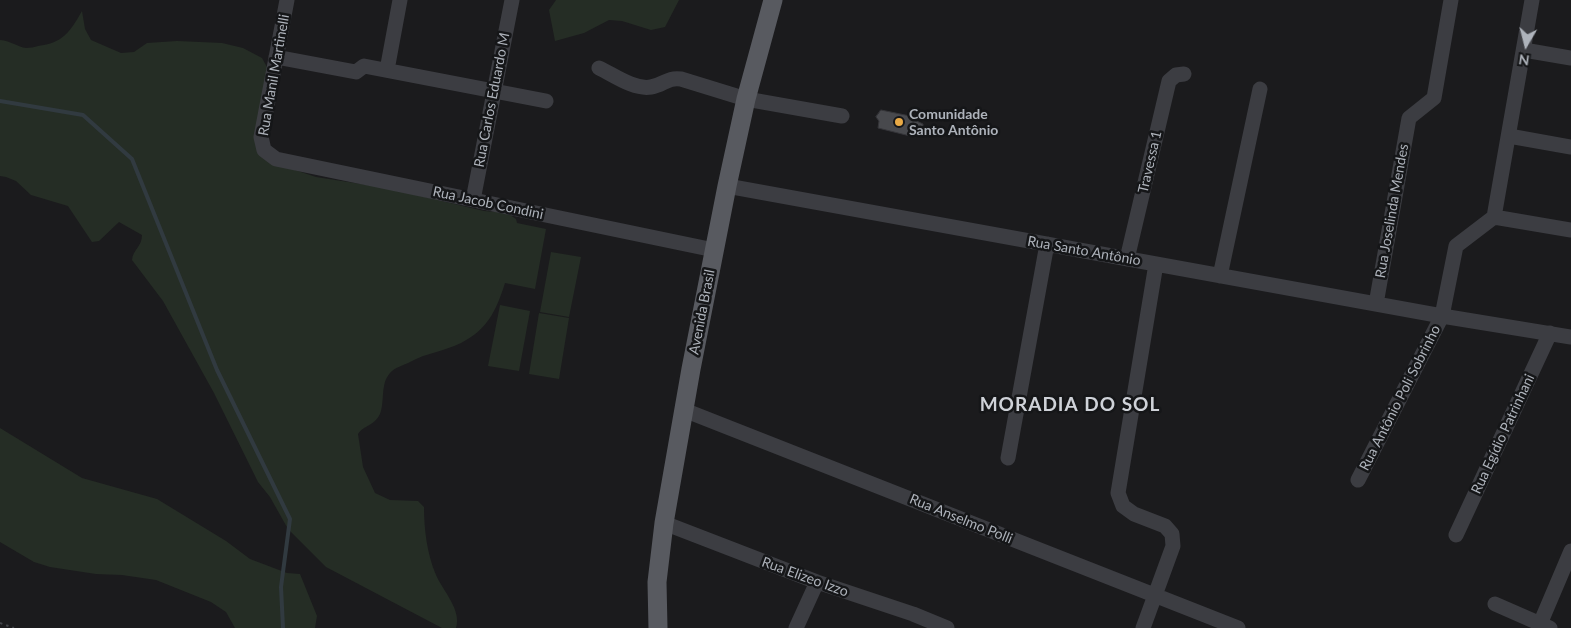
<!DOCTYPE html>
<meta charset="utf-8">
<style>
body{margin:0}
#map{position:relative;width:1571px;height:628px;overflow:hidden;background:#1b1b1d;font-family:Lato,sans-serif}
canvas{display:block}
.north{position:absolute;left:1501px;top:20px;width:50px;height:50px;-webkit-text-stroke:4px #151618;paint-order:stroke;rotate:188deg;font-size:14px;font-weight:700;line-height:20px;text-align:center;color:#aeb3bb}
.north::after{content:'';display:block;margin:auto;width:18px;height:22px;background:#aeb3bb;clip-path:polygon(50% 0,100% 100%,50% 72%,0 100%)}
</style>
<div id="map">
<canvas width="1571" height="628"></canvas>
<div class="north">N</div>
</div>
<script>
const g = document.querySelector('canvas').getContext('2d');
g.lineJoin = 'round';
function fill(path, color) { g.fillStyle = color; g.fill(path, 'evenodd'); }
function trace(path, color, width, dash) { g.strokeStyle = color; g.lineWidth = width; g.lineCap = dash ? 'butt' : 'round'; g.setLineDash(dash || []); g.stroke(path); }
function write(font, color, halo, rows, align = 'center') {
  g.font = font + ' Lato,sans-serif'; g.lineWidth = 5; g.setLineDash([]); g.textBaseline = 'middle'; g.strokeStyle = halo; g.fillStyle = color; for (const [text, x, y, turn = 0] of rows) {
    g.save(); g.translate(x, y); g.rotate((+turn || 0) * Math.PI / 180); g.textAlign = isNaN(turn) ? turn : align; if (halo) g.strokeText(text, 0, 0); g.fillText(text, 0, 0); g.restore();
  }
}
fill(new Path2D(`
 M556 0H679L665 27 651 30 622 21 609 20 584 33 555 41 549 10Z
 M82 11 85 29 91 40 121 53 134 52 147 43 177 41 222 43 243 48 262 58 268 69 258 143 271 162 316 177 387 188 484 211 507 213 516 219 517 223 546 229 535 289 505 283C496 311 488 329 461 343 445 351 426 353 410 362 404 365 394 368 390 373 380 384 385 402 380 414 374 426 364 425 358 434L363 467 375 493 390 500 418 501 424 507C424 529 427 554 436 575 443 591 462 610 456 628H442L326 567 288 529 270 497 258 482 214 393 163 301 132 260C133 249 142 247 142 235L119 222 99 241 92 242 68 206 31 195 16 181 6 177 0 176V40C11 41 18 47 26 48 30 48 35 47 38 46 63 43 70 32 82 11Z
 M551 252 581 257 569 317 540 312Z
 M500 305 530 311 519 371 488 366Z
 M539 313 569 318 559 379 529 374Z
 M0 428 82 478 157 499 226 541 250 559 287 573 300 574 317 616 315 628H235L226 612 211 602 156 580 122 575 96 574 50 567 34 562 0 542Z`), '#252d25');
trace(new Path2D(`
 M0 101 83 115 132 159 217 370 290 519 281 587 283 628`), '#313a40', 4);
const building = new Path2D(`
 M881 110 910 116 912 119 923 124V130L918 133 909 131 910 136 878 128 879 121 876 117Z`);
fill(building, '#48494d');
trace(building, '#353539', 1);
trace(new Path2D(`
 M0 623 14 628`), '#424448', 2, [2.5, 4]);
trace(new Path2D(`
 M287 0 261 137 264 150 276 159 714 250
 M1524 50 1571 58
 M276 57 356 72 364 66 546 101
 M599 68C614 75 634 90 651 87 664 85 667 77 681 79L746 99 842 116
 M387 70 400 0
 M1509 136 1571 147
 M727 186 1442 316 1571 337
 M473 200 512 0
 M1494 217 1571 230
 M1127 259 1169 81 1176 75 1184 74
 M1220 276 1260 89
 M1376 304 1409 118 1434 98 1451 0
 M684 410 1238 628
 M1008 458 1047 244
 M1358 480 1442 316 1456 246 1494 217 1532 0
 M664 523 817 582 913 614 947 628
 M1456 535 1550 333
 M1495 604 1550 628
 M1540 624 1571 551
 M796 628 817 582
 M1143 628 1173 546 1172 534 1165 526 1134 514 1123 506 1118 493 1156 264`), '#3c3d42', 15);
trace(new Path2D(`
 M658 628 657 582 664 523 691 369 727 186 746 99 773 0`), '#585a60', 19);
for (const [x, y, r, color] of [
 [899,122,5,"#e9aa46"]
]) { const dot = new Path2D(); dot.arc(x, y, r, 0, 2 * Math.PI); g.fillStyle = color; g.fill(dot); trace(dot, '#151618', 2); }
write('14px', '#aeb3bb', '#151618', [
 ["Rua Manil Martinelli",274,75,-80],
 ["Rua Carlos Eduardo M",492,100,-79],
 ["Travessa 1",1150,162,-77],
 ["Rua Jacob Condini",488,203,12],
 ["Rua Joselinda Mendes",1392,211,-80],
 ["Rua Santo Antônio",1084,251,10],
 ["Avenida Brasil",702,312,-79],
 ["Rua Antônio Poli Sobrinho",1400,398,-63],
 ["Rua Egídio Patrinhani",1503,434,-65],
 ["Rua Anselmo Polli",961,519,22],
 ["Rua Elizeo Izzo",805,577,20]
]);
write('bold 14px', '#aeb3bb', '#151618', [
 ["Comunidade",909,114],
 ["Santo Antônio",909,130]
], 'left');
g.letterSpacing = '1px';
write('bold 19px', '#cfd2d8', '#151618', [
 ["MORADIA DO SOL",1070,405]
]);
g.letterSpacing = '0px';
</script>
